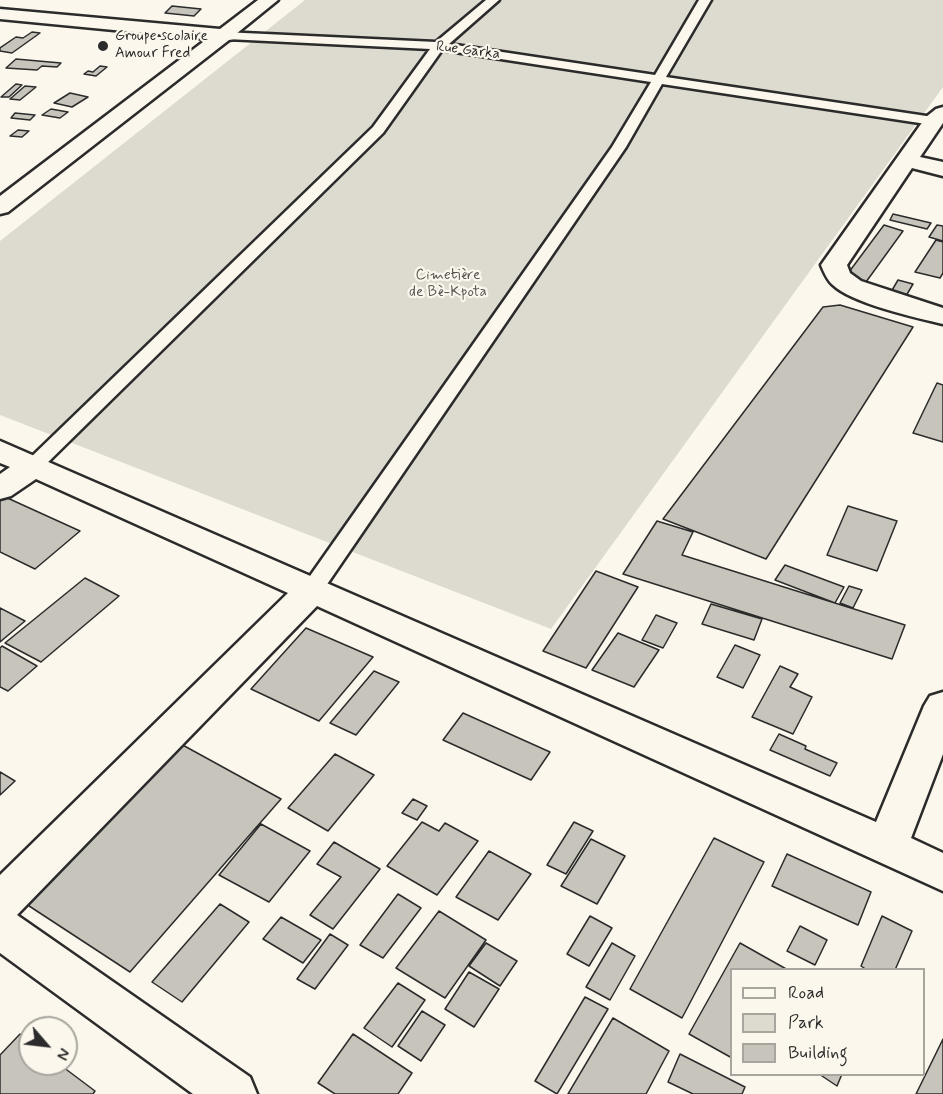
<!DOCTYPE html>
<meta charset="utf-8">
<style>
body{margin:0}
#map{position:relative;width:943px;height:1094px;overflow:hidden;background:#fbf7ec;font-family:Mynerve,sans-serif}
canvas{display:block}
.legend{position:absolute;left:730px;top:968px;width:195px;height:108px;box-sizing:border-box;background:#fbf7ec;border:2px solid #a8a59f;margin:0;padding:8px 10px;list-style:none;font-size:18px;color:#2b2b2b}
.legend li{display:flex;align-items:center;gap:12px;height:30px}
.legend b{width:30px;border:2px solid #a8a59f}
.north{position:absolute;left:18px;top:1016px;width:60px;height:60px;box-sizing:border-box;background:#fbf7ec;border:2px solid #a8a59f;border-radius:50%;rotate:118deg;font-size:16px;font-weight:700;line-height:24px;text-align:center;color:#2b2b2b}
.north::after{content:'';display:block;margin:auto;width:21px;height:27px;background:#2b2b2b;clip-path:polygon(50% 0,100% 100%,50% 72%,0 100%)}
</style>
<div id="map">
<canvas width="943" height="1094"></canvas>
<ul class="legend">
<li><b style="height:8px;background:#fbf7ec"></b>Road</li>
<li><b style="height:16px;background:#dddad0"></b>Park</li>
<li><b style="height:16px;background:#c7c4bc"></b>Building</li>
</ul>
<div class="north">N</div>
</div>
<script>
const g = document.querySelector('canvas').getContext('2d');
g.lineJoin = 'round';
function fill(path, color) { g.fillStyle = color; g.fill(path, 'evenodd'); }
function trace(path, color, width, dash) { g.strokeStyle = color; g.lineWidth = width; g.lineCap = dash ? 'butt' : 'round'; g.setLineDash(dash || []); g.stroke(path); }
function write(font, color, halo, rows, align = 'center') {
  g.font = font + ' Mynerve,sans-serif'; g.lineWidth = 4.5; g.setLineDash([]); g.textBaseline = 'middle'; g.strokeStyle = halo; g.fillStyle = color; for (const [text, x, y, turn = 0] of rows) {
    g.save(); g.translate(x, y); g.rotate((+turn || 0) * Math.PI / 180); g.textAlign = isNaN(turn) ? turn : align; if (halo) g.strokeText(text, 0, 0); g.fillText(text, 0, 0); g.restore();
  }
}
fill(new Path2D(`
 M305 0H943V87L551 629 0 415V241Z`), '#dddad0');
const building = new Path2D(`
 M172 6 201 9 194 16 165 13Z
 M32 32 40 33 12 53 0 51V48L16 37 23 38Z
 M16 59 61 63 57 67 42 66 37 70 6 68Z
 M100 66 107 67 96 76 84 74 88 71 93 72Z
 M16 84 22 85 9 97H1Z
 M25 86 36 87 20 100 10 99Z
 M70 93 88 97 72 107 54 103Z
 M51 109 68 112 60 118 42 115Z
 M15 113 35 115 30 120 11 118Z
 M18 130 29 131 22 137 10 136Z
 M893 214 931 223 927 229 890 220Z
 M884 225 903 231 866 282 846 276Z
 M937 225 943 226V241L929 237Z
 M936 240 943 242V273L940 278 915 272Z
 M898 280 913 284 906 296 891 292Z
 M840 305 913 327 766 559 663 519 823 307Z
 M937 383 943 385V442L913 433Z
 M3 496 80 531 35 569 0 552V498Z
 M848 506 897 521 877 571 827 555Z
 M657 521 693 532 682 555 905 625 892 659 623 574Z
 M785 565 844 587 835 603 775 580Z
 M596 571 638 587 586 668 543 651Z
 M85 578 119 596 41 662 5 643Z
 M849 586 862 590 853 608 840 603Z
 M711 604 762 619 754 640 702 624Z
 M0 608 25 621 0 642Z
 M656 615 677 623 663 648 642 640Z
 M306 628 373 657 319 721 251 689Z
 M618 633 659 650 634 687 592 670Z
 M735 645 760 655 743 688 717 677Z
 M2 646 37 666 8 691 0 687V648Z
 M780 666 798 674 790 687 812 697 793 734 752 717Z
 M374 671 399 682 356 735 330 723Z
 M463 713 550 752 531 780 443 740Z
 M779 734 806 746 805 749 837 763 830 776 770 750Z
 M179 743 281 799 130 972 23 902Z
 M335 754 374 775 328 831 288 808Z
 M0 772 15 781 0 795Z
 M413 799 427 806 417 820 402 813Z
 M422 822 439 831 445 823 478 841 437 895 387 866Z
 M574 822 593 831 566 874 547 865Z
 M261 824 310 851 269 902 219 875Z
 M714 838 764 862 682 1018 630 989Z
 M591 839 625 856 597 904 561 886Z
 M334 842 380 869 333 929 310 915 341 877 317 864Z
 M489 851 531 874 498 920 456 897Z
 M787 854 871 892 858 925 772 886Z
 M398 894 421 908 383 958 360 945Z
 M220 904 249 922 182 1002 152 982Z
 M439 911 486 940 445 998 396 968Z
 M590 916 612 928 589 966 567 954Z
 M882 916 912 931 895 970H867L861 966Z
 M281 917 321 940 303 963 263 939Z
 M800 926 827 940 815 965 787 951Z
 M330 934 348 945 315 989 297 979Z
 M486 943 517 961 500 986 469 966Z
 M612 943 635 956 610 1000 586 987Z
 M740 943 788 970H732V1058L689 1034Z
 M469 972 499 989 474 1027 445 1009Z
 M398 983 425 1000 392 1047 364 1028Z
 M585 997 608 1009 557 1094 535 1081Z
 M422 1011 445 1025 421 1061 398 1046Z
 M613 1018 669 1051 646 1094H568Z
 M20 1034 30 1042V1064H59L95 1091 93 1094H0V1055Z
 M353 1034 412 1073 398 1094H335L318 1083Z
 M943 1039V1094H916Z
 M680 1054 745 1087 742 1094H693L668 1082Z
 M819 1074H842L837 1086Z`);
fill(building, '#c7c4bc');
trace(building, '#2b2b2b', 1.5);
const service = new Path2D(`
 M486 0H499L449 44 655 75 699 0H711L666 77 933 117 940 121 933 125 662 84 626 147 319 596 311 599 303 596 300 591 303 586 612 147 651 82 442 50 383 133 40 470 33 472 26 470 23 466 26 462 373 127 430 49 227 39 221 35 223 32 436 42Z`);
const minor = new Path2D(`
 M258 0H278L236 34 234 39 229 40 8 212 0 214V196L207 39 0 19V9L220 29Z
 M943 107V123L920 157 943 162V176L912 168 847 265 850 273 861 281 943 308V324C917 318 851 303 833 285 827 280 824 272 821 265L926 117 936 109Z
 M0 441 876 822 924 706 930 696 943 692V754L911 838 943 853V891L317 606 17 915 250 1077 257 1094H193L0 953V875L288 593 36 479 11 496 0 499V474L10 467 0 463Z`);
trace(service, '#2b2b2b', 5);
trace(minor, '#2b2b2b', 5);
fill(service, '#fbf7ec');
fill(minor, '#fbf7ec');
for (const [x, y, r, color] of [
 [103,46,6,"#2b2b2b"]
]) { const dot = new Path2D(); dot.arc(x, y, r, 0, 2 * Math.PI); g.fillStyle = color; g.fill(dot); trace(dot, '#fbf7ec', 2); }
write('15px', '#2b2b2b', '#fbf7ec', [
 ["Groupe scolaire",115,37],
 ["Amour Fred",115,54]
], 'left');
write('15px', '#2b2b2b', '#fbf7ec', [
 ["Rue Garka",468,51,7]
]);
write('15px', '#585754', '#fbf7ec', [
 ["Cimetière",448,276],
 ["de Bè-Kpota",448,293]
]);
</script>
